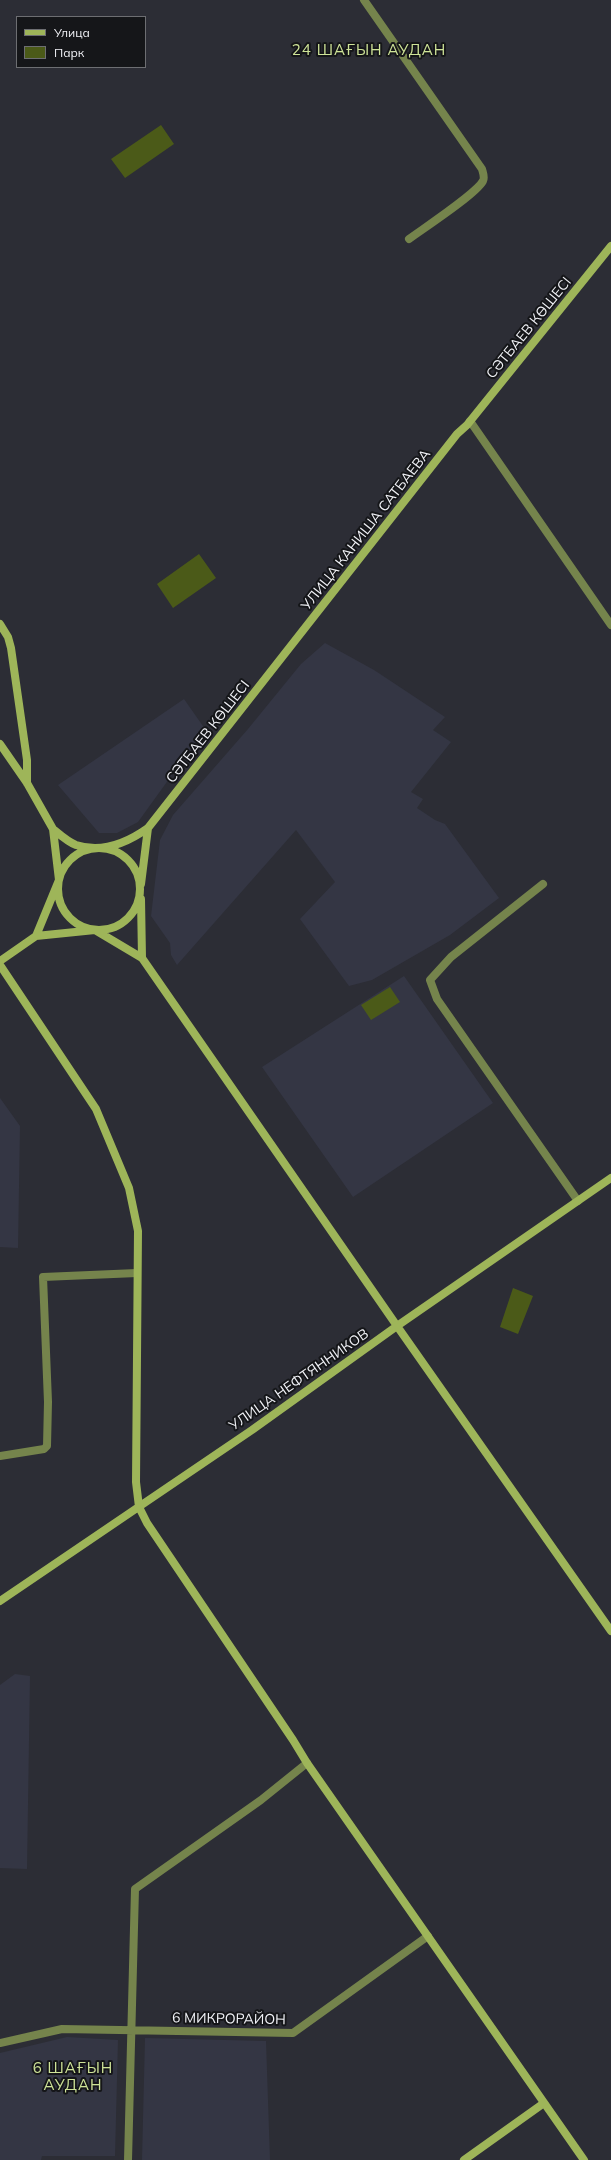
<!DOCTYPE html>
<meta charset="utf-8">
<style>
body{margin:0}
#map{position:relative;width:611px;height:2160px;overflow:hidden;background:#2c2d35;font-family:Mulish,sans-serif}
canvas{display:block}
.legend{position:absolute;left:16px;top:16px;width:130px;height:52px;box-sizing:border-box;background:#151619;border:1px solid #6d6e72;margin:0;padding:5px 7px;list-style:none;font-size:12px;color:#f1f2f7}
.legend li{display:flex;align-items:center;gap:8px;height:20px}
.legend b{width:20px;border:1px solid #6d6e72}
</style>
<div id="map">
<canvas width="611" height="2160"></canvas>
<ul class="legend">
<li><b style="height:5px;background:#9eb559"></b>Улица</li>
<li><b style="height:11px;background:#4b5a18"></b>Парк</li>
</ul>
</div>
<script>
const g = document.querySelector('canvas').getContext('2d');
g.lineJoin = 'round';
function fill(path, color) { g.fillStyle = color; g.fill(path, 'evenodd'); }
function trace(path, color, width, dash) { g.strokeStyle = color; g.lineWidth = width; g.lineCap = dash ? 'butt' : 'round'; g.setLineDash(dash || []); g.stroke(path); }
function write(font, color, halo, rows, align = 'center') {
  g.font = font + ' Mulish,sans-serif'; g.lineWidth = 4; g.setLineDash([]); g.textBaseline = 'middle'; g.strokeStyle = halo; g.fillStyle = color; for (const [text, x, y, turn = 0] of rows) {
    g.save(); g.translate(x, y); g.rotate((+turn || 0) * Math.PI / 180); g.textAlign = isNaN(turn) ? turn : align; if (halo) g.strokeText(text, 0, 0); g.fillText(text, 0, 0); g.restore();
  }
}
fill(new Path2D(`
 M325 643 374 670 445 717 433 730 451 742 411 792 423 799 417 808 435 820 445 824 499 898 450 935 372 980 349 986 300 919 335 882 296 830 177 965 171 955 170 943 151 916 160 840 173 815 248 729 301 664Z
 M184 699 205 729 138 822 117 833H99L58 785Z
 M404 976 493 1103 353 1197 262 1067Z
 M0 1098 20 1126 18 1248 0 1247Z
 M15 1674 30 1676 27 1869 0 1868V1685Z
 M67 2037 118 2040 115 2156H42L41 2160H0V2053Z
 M145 2038 266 2041 270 2160H142Z`), '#343644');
fill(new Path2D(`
 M161 125 174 144 125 178 111 159Z
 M199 554 216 578 173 608 157 584Z
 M390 987 400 1002 371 1020 361 1005Z
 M513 1288 533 1296 518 1334 500 1327Z`), '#4b5a18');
trace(new Path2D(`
 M364 0 482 169C483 173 485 177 483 181 476 194 424 228 409 239
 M470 421 611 625
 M543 884 451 957 430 980 437 999 578 1201
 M0 1456 44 1449 47 1446 48 1402 43 1277 137 1273
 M0 2043 62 2029 293 2033 428 1936
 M128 2160 135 1889 261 1800 307 1763`), '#75844c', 8);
trace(new Path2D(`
 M0 624 8 637 11 648 27 760V783
 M0 744 27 783 53 829 59 880 36 936
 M53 829C59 834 68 842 76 845 101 853 127 843 148 828L457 434 467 425 611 246
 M58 889a41 41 0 1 1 82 0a41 41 0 1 1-82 0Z
 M141 884 148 828
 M141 899 142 958
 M0 961 36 936 95 930 142 958 397 1326 611 1631
 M0 965 96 1109 129 1188 138 1231 136 1482 139 1507 147 1523 293 1740 307 1763 584 2160
 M0 1601 252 1430 397 1326 611 1178
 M464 2160 544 2103`), '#9eb559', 8);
write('14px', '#f1f2f7', '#151619', [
 ["СӘТБАЕВ КӨШЕСІ",529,328,-51],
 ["УЛИЦА КАНИША САТБАЕВА",366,530,-52],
 ["СӘТБАЕВ КӨШЕСІ",208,732,-52],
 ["УЛИЦА НЕФТЯННИКОВ",299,1380,-35],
 ["6 МИКРОРАЙОН",229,2019,1]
]);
g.letterSpacing = '1px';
write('15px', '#cfe498', '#151619', [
 ["24 ШАҒЫН АУДАН",369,50],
 ["6 ШАҒЫН",73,2068],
 ["АУДАН",73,2085]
]);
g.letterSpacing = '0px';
</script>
